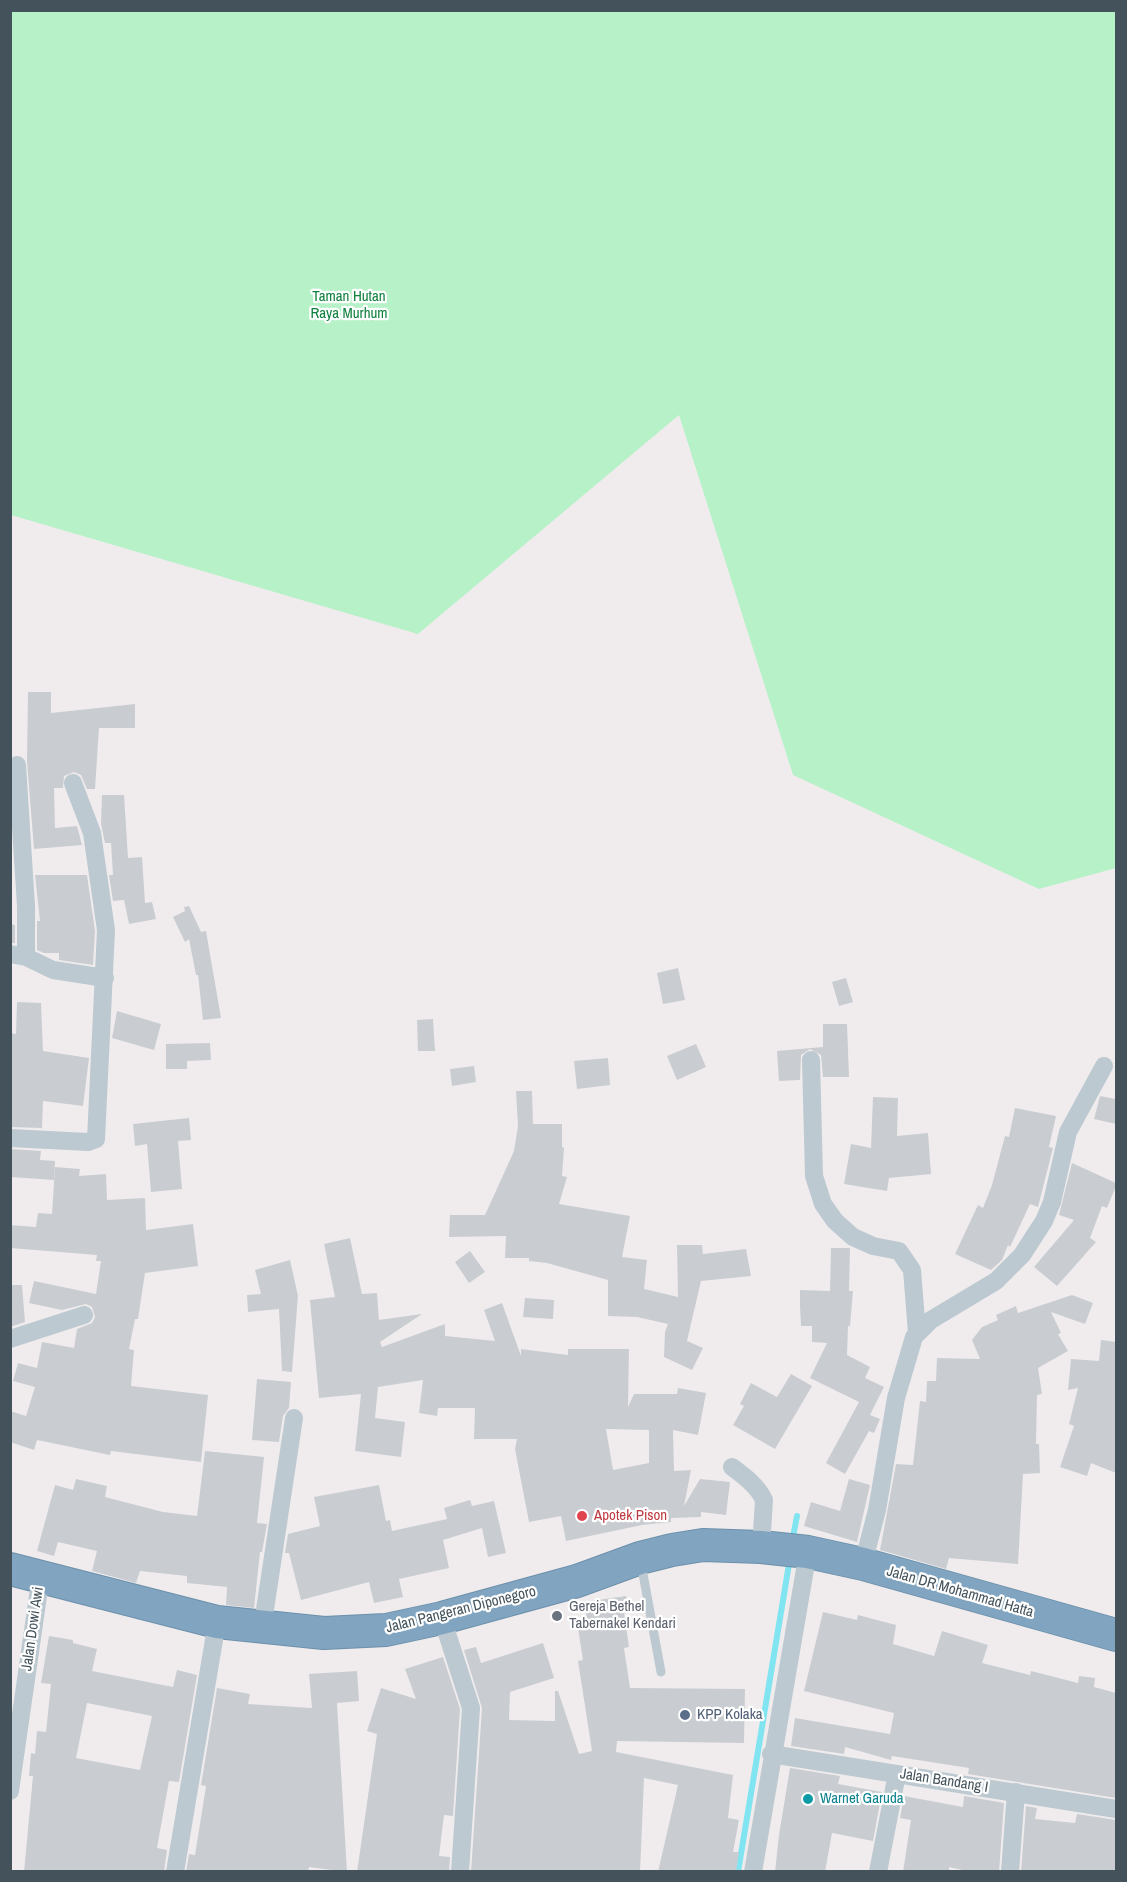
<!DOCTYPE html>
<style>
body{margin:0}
#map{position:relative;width:1127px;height:1882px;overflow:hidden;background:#f0eced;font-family:"Archivo Narrow",sans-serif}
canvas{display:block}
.frame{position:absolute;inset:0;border:12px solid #44535b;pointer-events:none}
</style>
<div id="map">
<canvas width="1127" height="1882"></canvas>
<div class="frame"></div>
</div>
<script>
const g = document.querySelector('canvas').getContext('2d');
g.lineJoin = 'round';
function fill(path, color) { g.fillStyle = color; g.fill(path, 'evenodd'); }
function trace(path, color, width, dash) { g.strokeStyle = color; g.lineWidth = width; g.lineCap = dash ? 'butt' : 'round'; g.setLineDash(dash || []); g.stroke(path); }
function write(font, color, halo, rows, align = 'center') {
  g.font = font + ' "Archivo Narrow",sans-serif'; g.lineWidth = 4.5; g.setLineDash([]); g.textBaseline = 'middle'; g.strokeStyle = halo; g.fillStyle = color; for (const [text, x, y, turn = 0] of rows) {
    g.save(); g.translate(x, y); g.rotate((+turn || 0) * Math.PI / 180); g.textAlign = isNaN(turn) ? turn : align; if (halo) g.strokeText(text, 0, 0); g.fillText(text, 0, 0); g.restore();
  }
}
fill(new Path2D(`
 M10 11H1116V868L1039 889 793 775 679 415 418 634 11 515Z`), '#b7f1c8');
trace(new Path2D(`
 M792 1542 797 1516
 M738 1872 790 1558`), '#81e5f1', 6);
fill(new Path2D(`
 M28 692H51V713L135 704V728H99L95 789H87L81 775 74 772 64 776 63 788H54L55 828 77 826 82 845 34 849 27 762Z
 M102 795H124L128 858 142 857 145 903 152 902 156 919 129 924 124 900 113 901 109 875H113L111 843H105L101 824Z
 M35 875H87L95 931 93 965 59 960V953H44L37 950V921H40Z
 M189 906 201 932 206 931 221 1018 203 1020 198 975H196L189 939 185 942 173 917 185 911 184 907Z
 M10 924 15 925V943H10Z
 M678 968 685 1000 663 1004 657 973Z
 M846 978 853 1002 839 1006 832 982Z
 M17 1002 41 1003 43 1051 89 1058 83 1106 43 1101 42 1128 10 1127V1033L16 1034Z
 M117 1011 161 1024 154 1050 112 1038Z
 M433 1019 435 1051H418L417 1020Z
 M823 1024H847L849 1077H823L821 1055 810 1049 801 1055 800 1080 779 1081 777 1051 823 1047Z
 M210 1043 211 1060 187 1061V1069H166V1044Z
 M696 1044 706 1067 677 1080 667 1056Z
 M608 1058 610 1085 577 1089 574 1061Z
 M474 1066 476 1082 452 1086 450 1069Z
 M516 1091H532L533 1124H562V1147L564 1148 562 1176 567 1177 559 1204 630 1216 622 1257 647 1260 644 1289 678 1297 677 1245H702L703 1254 746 1249 751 1276 701 1281 687 1341 703 1348 692 1370 664 1357 665 1332 668 1324 637 1317 608 1316V1280L547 1263 529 1261V1258H505L506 1236 449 1237 450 1215H485L500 1182 514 1151 518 1126Z
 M1100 1096 1116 1099V1124L1094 1119Z
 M873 1097 898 1098 897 1136 928 1133 931 1174 889 1178 887 1191 844 1184 851 1144 871 1148Z
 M1015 1108 1056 1116 1049 1147 1053 1148 1038 1207 1030 1204 1010 1247 1008 1245 1002 1260 991 1270 955 1254 978 1205 983 1208 992 1185 1005 1136 1009 1137Z
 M189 1118 191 1140 178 1141 182 1189 151 1192 147 1144 135 1146 133 1124Z
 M10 1149 41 1151 40 1160 55 1161 54 1180 10 1177Z
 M1072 1163 1116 1183V1186L1107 1208 1102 1206 1090 1238 1096 1242 1057 1286 1034 1267 1074 1220 1059 1215Z
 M55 1167 80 1169 79 1176 106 1174 107 1200 145 1198 146 1230 193 1224 198 1266 145 1273 138 1319H135L129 1349 134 1350 131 1386 208 1395 201 1462 111 1451 110 1455 37 1440 34 1450 10 1442V1411L26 1416 35 1387 13 1381 18 1363 37 1368 42 1342 74 1348 77 1329 92 1323 95 1317 92 1307 86 1304 62 1310 29 1303 34 1281 96 1294 101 1261H96L97 1255 10 1248V1225L36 1227 38 1213 52 1214Z
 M350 1238 362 1294 377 1293 379 1320 422 1314 380 1342 382 1347 445 1324V1336L495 1341 484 1310 502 1303 521 1356V1349L568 1355V1349H629L628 1407 634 1394H677L678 1388 706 1393 698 1435 673 1430 674 1471 691 1470 684 1506 700 1479 730 1482 726 1515 701 1512V1517L671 1518V1522L642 1525 566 1541 561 1516 529 1522 515 1449 517 1439H474L475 1408H438L437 1416 419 1413 423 1380 378 1387 375 1418 405 1422 401 1457 355 1451 361 1394 319 1398 310 1300 335 1297 324 1244ZM606 1429 649 1430V1463L613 1470Z
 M831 1248H850L849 1291H853L850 1326H848L847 1355 870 1367 865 1378 884 1387 870 1415 880 1419 874 1433 869 1431 845 1474 826 1463 859 1402 810 1378 827 1343 812 1342V1326H801L800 1306V1290L830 1291Z
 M470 1251 485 1272 469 1283 455 1262Z
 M290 1260 298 1296 292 1372 282 1371 279 1309 248 1312 247 1295 261 1294 255 1270Z
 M10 1285H22L25 1322 10 1327Z
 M1072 1295 1093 1303 1085 1324 1051 1312 1061 1333 1058 1334 1068 1351 1038 1368 1042 1394 1037 1395 1036 1444H1039L1040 1473 1023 1474 1018 1564 949 1558 946 1569 880 1550 896 1464 913 1465 920 1401 926 1402 927 1381H936L937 1358 980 1359 972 1340 982 1327 998 1320 996 1315 1016 1306 1018 1313Z
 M525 1298 554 1300 553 1319 523 1317Z
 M1101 1340 1116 1342V1473L1091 1463 1087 1476 1060 1467 1074 1426 1069 1424 1078 1388 1068 1390 1071 1359 1099 1361Z
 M791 1374 812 1386 775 1449 733 1425 744 1406 740 1404 751 1383 777 1397Z
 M257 1379 291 1382 289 1408 283 1416 279 1442 252 1440Z
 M205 1451 264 1457 257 1523 267 1524 262 1552H260L254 1608 226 1605 227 1587 187 1583V1576L140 1571 136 1583 92 1571 97 1551 58 1542 54 1556 37 1551 55 1485 73 1490 76 1479 107 1486 105 1497 163 1512 197 1516Z
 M849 1479 870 1485 857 1542 804 1526 811 1502 840 1511Z
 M379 1485 386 1521 390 1520 392 1531 447 1519 444 1508 470 1500 472 1506 494 1501 506 1553 488 1557 482 1528 443 1540 449 1568 399 1579 403 1597 374 1603 369 1582 301 1600 289 1553H285L288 1534 320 1526 314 1497Z
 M626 1596 629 1612 624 1613 629 1647 624 1648 630 1688 745 1689 744 1743 617 1741 616 1752 733 1775 728 1818 739 1820 733 1852H739L736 1872H658L678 1785 644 1778 640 1872H471L482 1708 464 1650 476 1647 481 1663 543 1643 554 1678 510 1692 509 1720 555 1721V1691H558L579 1754 592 1751 578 1661 583 1660 577 1622 587 1621 584 1602Z
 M823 1612 857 1620 858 1615 896 1625 893 1644 934 1656 942 1631 988 1645 982 1663 1030 1675 1031 1671 1078 1683 1079 1676 1095 1678 1094 1687 1116 1693V1798L968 1774 969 1768 892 1756 891 1760 845 1747 844 1754 791 1746 795 1718 890 1734 894 1713 804 1691Z
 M49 1636 73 1640V1643L97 1649 92 1671 173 1687 177 1670 197 1675 179 1782 169 1781 157 1848 167 1850 164 1872H24L33 1776H29L31 1753 35 1754 37 1731 46 1732 51 1684 41 1683ZM87 1703 152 1716 140 1770 76 1758Z
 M443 1657 460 1709 453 1816 444 1815 439 1856 450 1857 449 1872H357L377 1734 367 1731 381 1688 416 1699 405 1669Z
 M357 1671 359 1701 337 1703 347 1872 309 1867 308 1872H186L189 1854 195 1855 200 1824 206 1786 201 1785 217 1688 250 1694 248 1704 312 1708 309 1674Z
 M790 1768 840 1776 838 1784 882 1792 873 1841 832 1833 825 1872H775L779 1835Z
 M904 1796 963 1807 964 1796 1004 1803 999 1872H971L949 1867V1872H903L911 1820 900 1818Z
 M1026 1806 1037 1808 1035 1819 1075 1823 1077 1814 1116 1820V1872H1021Z`), '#c9cdd2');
const highway = new Path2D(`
 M10 1569 217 1622 324 1633 386 1630 442 1618 577 1581 640 1558 672 1550 703 1545 761 1547 808 1552 863 1564 1116 1635`);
trace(highway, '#6c90ab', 34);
trace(new Path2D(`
 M641 1563 661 1672`), '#bcc9d0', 9);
trace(new Path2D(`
 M17 765 26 906V957
 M10 954 26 957 53 970 105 978
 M811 1060 814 1176 823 1204 835 1221 853 1237 873 1246 899 1251 912 1270 917 1333
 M10 1138 88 1142 96 1139 106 930 92 833 73 783
 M10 1339 84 1315
 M732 1467C744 1476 758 1486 764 1500L761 1547
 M863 1564 877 1510 896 1398 914 1337 931 1320 996 1281 1022 1255 1044 1221 1052 1202 1068 1132 1104 1066
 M442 1618 471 1708 460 1872
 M262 1629 294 1418
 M771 1754 1116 1809
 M10 1791 41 1575
 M175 1872 217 1622
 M753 1872 808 1552
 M878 1872 897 1774
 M1010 1872 1016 1792`), '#bcc9d0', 18);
trace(highway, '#81a5c0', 32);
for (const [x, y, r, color] of [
 [582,1516,6,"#e0444e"],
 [557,1616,6,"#6b7280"],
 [685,1715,6,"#5c6f8a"],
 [808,1799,6,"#0f9aa8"]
]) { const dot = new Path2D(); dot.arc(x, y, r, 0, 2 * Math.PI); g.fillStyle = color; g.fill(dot); trace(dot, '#fff', 2); }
write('15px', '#10813e', '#fff', [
 ["Taman Hutan",349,297],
 ["Raya Murhum",349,314]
]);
write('15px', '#be3a42', '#fff', [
 ["Apotek Pison",594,1516]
], 'left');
write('15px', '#44535b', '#fff', [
 ["Jalan DR Mohammad Hatta",960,1592,16],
 ["Jalan Pangeran Diponegoro",461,1610,-14],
 ["Jalan Dowi Awi",33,1629,-82],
 ["Jalan Bandang I",944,1781,9]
]);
write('15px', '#5b616d', '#fff', [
 ["Gereja Bethel",569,1607],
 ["Tabernakel Kendari",569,1624]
], 'left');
write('15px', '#4e5e75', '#fff', [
 ["KPP Kolaka",697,1715]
], 'left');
write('15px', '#0d838f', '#fff', [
 ["Warnet Garuda",820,1799]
], 'left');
</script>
